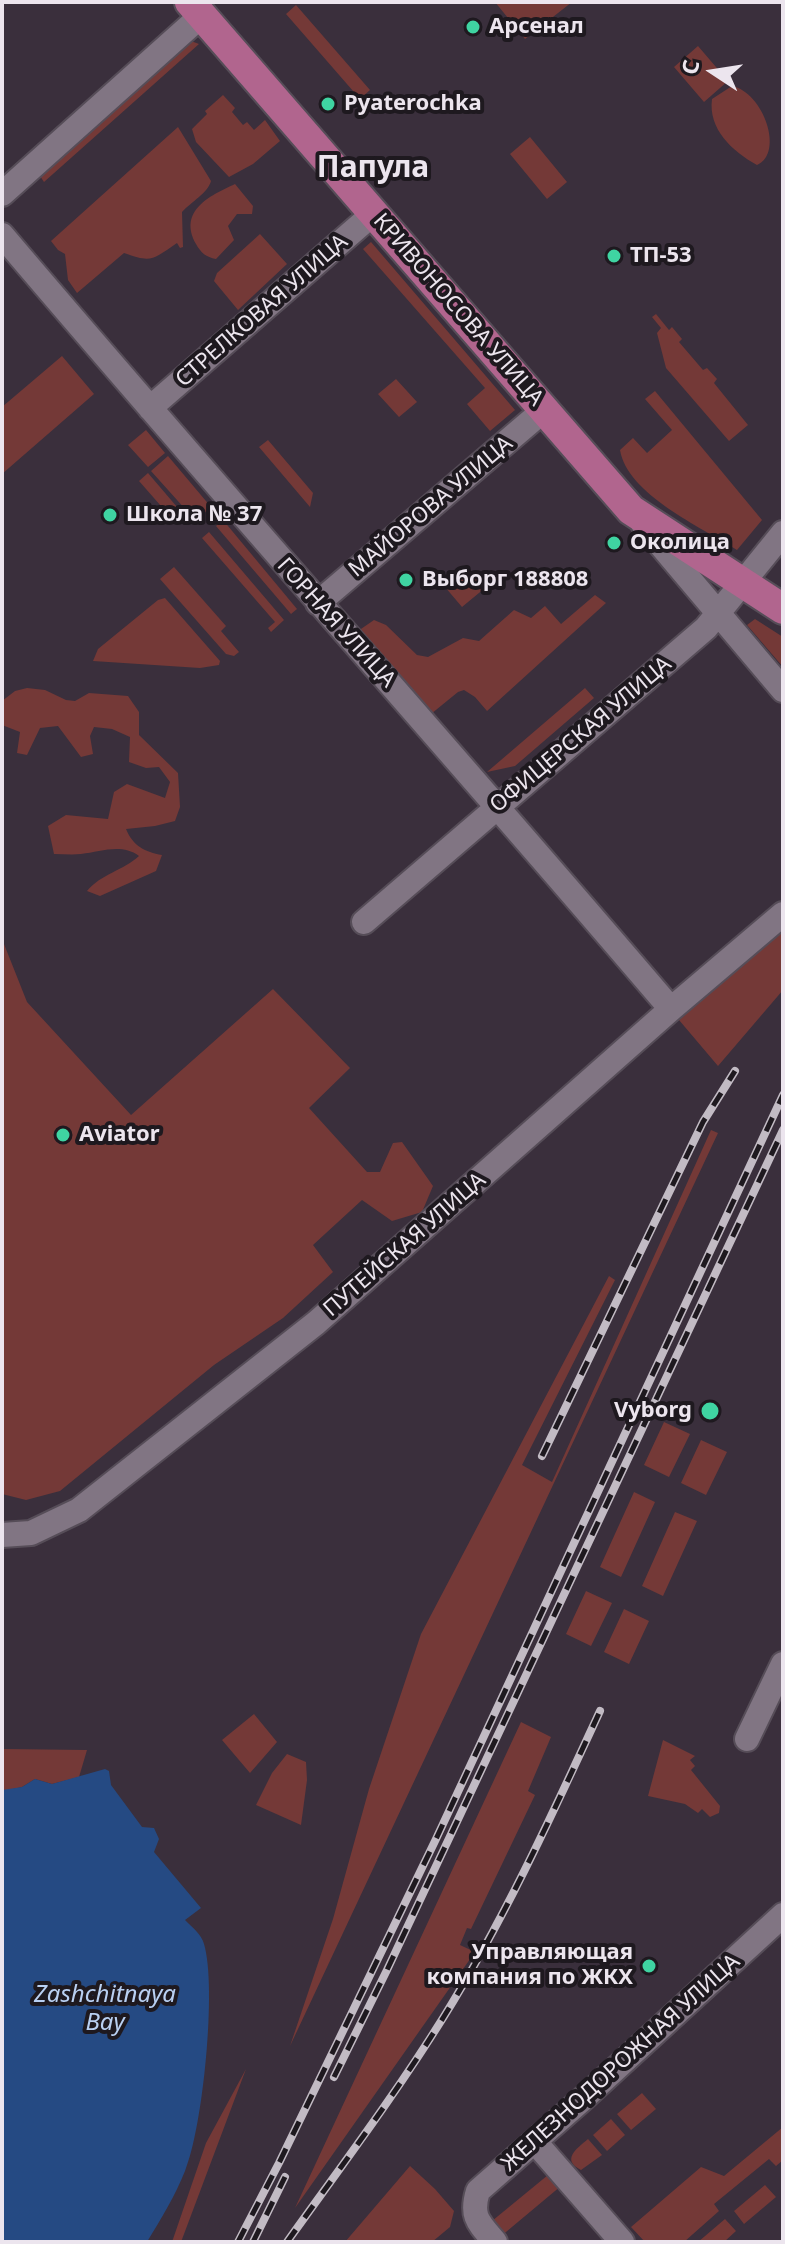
<!DOCTYPE html>
<meta charset="utf-8">
<style>
body{margin:0}
#map{position:relative;width:785px;height:2244px;overflow:hidden;background:#3a2f3c;font-family:"Noto Sans",sans-serif}
canvas{display:block}
.frame{position:absolute;inset:0;border:4px solid #ece5ee;pointer-events:none}
.north{position:absolute;left:673px;top:32px;width:80px;height:80px;-webkit-text-stroke:6px #1e191f;paint-order:stroke;rotate:282deg;font-size:22px;font-weight:700;line-height:32px;text-align:center;color:#ece5ee}
.north::after{content:'';display:block;margin:auto;width:28px;height:36px;background:#ece5ee;clip-path:polygon(50% 0,100% 100%,50% 72%,0 100%)}
</style>
<div id="map">
<canvas width="785" height="2244"></canvas>
<div class="frame"></div>
<div class="north">С</div>
</div>
<script>
const g = document.querySelector('canvas').getContext('2d');
g.lineJoin = 'round';
function fill(path, color) { g.fillStyle = color; g.fill(path, 'evenodd'); }
function trace(path, color, width, dash) { g.strokeStyle = color; g.lineWidth = width; g.lineCap = dash ? 'butt' : 'round'; g.setLineDash(dash || []); g.stroke(path); }
function write(font, color, halo, rows, align = 'center') {
  g.font = font + ' "Noto Sans",sans-serif'; g.lineWidth = 8; g.setLineDash([]); g.textBaseline = 'middle'; g.strokeStyle = halo; g.fillStyle = color; for (const [text, x, y, turn = 0] of rows) {
    g.save(); g.translate(x, y); g.rotate((+turn || 0) * Math.PI / 180); g.textAlign = isNaN(turn) ? turn : align; if (halo) g.strokeText(text, 0, 0); g.fillText(text, 0, 0); g.restore();
  }
}
fill(new Path2D(`
 M495 2H572L525 39Z
 M296 5 370 90 360 99 286 14Z
 M191 41 199 44 44 182 40 176Z
 M698 46 728 81 704 102 674 67Z
 M732 86C763 92 785 153 757 165 732 151 708 129 712 99Z
 M223 95 235 108 232 112 243 125 247 122 254 130 265 120 280 141 253 164 229 177 196 142 192 129 207 114 205 111Z
 M178 127 211 181C208 193 191 202 182 212L183 247 180 248 177 243C152 260 152 263 124 253L77 293 68 280 65 254 58 250 51 241Z
 M530 137 567 182 547 199 510 154Z
 M235 184 253 206 252 214H237L228 226 234 240 216 259C206 257 201 253 196 244 178 211 209 196 235 184Z
 M260 234 287 264 238 310 214 281 217 273Z
 M371 242 515 410 490 431 467 404 485 388 363 249Z
 M656 314 669 330 672 327 682 339 679 342 703 370 707 368 717 379 714 383 748 425 729 441 666 368 657 333 661 328 652 317Z
 M62 356 94 394 2 474V407Z
 M396 379 417 402 399 417 378 394Z
 M655 391 762 520 737 550C701 527 627 494 620 450L633 438 647 453 672 430 645 399Z
 M146 430 165 453 148 467 128 445Z
 M268 440 313 493 310 507 259 447Z
 M168 456 211 507 202 515 197 510H186L151 471Z
 M148 473 183 514 175 522 139 481Z
 M223 520 297 609 291 614 216 526Z
 M209 532 284 620 271 632 268 628 275 622 202 538Z
 M174 567 226 626 221 631 239 652 234 656 226 654 160 579Z
 M468 568 485 588 462 607 445 587Z
 M595 595 606 603 487 711 475 697 464 690 458 692 431 714 358 631 374 620 386 625 417 655 428 657 463 638 479 641 514 610 531 618 545 606 561 624Z
 M165 598 220 661 219 665 200 668 93 661 98 649 158 600Z
 M755 619 783 637V667L747 625Z
 M27 688 45 690 66 700 75 701 89 693 128 696 139 712V735L178 773 180 807 175 821 155 826 126 829C133 846 145 852 162 855L156 871 100 896 87 891C101 874 124 870 139 856 121 843 101 852 81 854 72 855 63 854 54 854L48 826 66 815 108 819 114 792 127 784 165 798 170 782 159 767 146 768 129 762 130 737 112 729 94 727 90 736 93 754 81 757 58 726 40 728 27 755 17 753 20 732 2 725V701L15 691Z
 M585 688 594 698 515 766 487 772Z
 M783 931V990L718 1066 679 1020Z
 M2 939 27 1002 131 1115 273 989 350 1068 309 1108 367 1172H380L393 1143 402 1142 433 1186 422 1212 392 1221 362 1200 313 1245 333 1272 283 1318 214 1365 60 1491 26 1500 2 1494Z
 M711 1130 718 1133 290 2046 333 1919 369 1789 421 1634 609 1276 615 1280 522 1465 552 1482Z
 M664 1422 690 1434 669 1477 644 1465Z
 M701 1440 727 1452 706 1495 681 1483Z
 M634 1492 655 1502 621 1577 600 1567Z
 M675 1512 697 1521 663 1596 642 1586Z
 M586 1591 612 1603 591 1646 566 1634Z
 M624 1609 649 1621 629 1664 604 1652Z
 M254 1714 277 1742 250 1773 222 1740Z
 M521 1722 551 1737 528 1791 535 1795 471 1929 467 1928 460 1945 475 1952 295 2208Z
 M663 1740 695 1756 690 1760 695 1766 691 1770 720 1806 719 1813 710 1817 702 1809 698 1813 685 1804 648 1796Z
 M2 1749 87 1750 79 1777 52 1784 35 1779 22 1787 4 1791 2 1790Z
 M287 1754 306 1762 307 1780 301 1825 256 1805 272 1773Z
 M246 2069 181 2242H172L206 2143Z
 M642 2093 656 2109 631 2130 617 2114Z
 M611 2119 625 2135 607 2151 593 2135Z
 M783 2127V2160L776 2166 769 2159 714 2204 719 2211 684 2242H645L631 2227 701 2167 724 2176Z
 M588 2139 602 2155 581 2170C561 2160 576 2149 588 2139Z
 M410 2166 435 2189 454 2211 450 2227 432 2242H345Z
 M548 2175 561 2186 500 2237 492 2221Z
 M765 2185 776 2197 744 2224 734 2211Z
 M725 2219 736 2231 724 2242H698Z`), '#743937');
fill(new Path2D(`
 M105 1769 109 1771 111 1785 142 1827 154 1828 159 1839 154 1852 201 1908 185 1920C192 1927 202 1935 204 1944 217 1987 203 2128 185 2171 175 2196 161 2219 147 2242H2V1790L22 1787 35 1779 52 1784Z`), '#254a83');
const minor = new Path2D(`
 M2 194 202 15
 M2 235C223 496 450 749 671 1009
 M150 408 374 213
 M643 524 783 690
 M318 603 544 410
 M364 922 706 628 783 533
 M2 1535 31 1533 79 1510 316 1323 671 1009 783 914
 M747 1739 783 1664
 M535 2142 622 2242
 M495 2242C479 2223 470 2217 478 2191L584 2098 783 1915`);
const major = new Path2D(`
 M190 2 631 510 783 609`);
trace(minor, '#564d58', 28);
trace(major, '#564d58', 34);
trace(minor, '#817583', 24);
trace(major, '#b1658e', 30);
const rail = new Path2D(`
 M542 1456 703 1122 735 1071
 M334 2077 387 1970 783 1130
 M238 2242 279 2163 436 1839 783 1095
 M253 2242 285 2177
 M287 2242C340 2168 395 2095 443 2018 504 1920 552 1815 600 1711`);
trace(rail, '#c2bbc4', 8);
trace(rail, '#1e191f', 5, [15]);
for (const [x, y, r, color] of [
 [473,27,8,"#3fd4a2"],
 [328,104,8,"#3fd4a2"],
 [614,256,8,"#3fd4a2"],
 [110,515,8,"#3fd4a2"],
 [614,543,8,"#3fd4a2"],
 [406,580,8,"#3fd4a2"],
 [63,1135,8,"#3fd4a2"],
 [710,1411,10,"#3fd4a2"],
 [649,1966,8,"#3fd4a2"]
]) { const dot = new Path2D(); dot.arc(x, y, r, 0, 2 * Math.PI); g.fillStyle = color; g.fill(dot); trace(dot, '#1e191f', 3); }
write('bold 22px', '#ece5ee', '#1e191f', [
 ["Арсенал",489,27],
 ["Pyaterochka",344,104],
 ["ТП-53",630,256],
 ["Школа № 37",126,515],
 ["Околица",630,543],
 ["Выборг 188808",422,580],
 ["Aviator",79,1135],
 ["Vyborg",692,1411,"right"],
 ["Управляющая",633,1953,"right"],
 ["компания по ЖКХ",633,1978,"right"]
], 'left');
write('22px', '#ece5ee', '#1e191f', [
 ["КРИВОНОСОВА УЛИЦА",458,310,49],
 ["СТРЕЛКОВАЯ УЛИЦА",262,311,-41],
 ["МАЙОРОВА УЛИЦА",431,507,-40],
 ["ГОРНАЯ УЛИЦА",336,623,48],
 ["ОФИЦЕРСКАЯ УЛИЦА",581,735,-40],
 ["ПУТЕЙСКАЯ УЛИЦА",405,1245,-41],
 ["ЖЕЛЕЗНОДОРОЖНАЯ УЛИЦА",621,2063,-42]
]);
write('italic 24px', '#b9d0f2', '#1e191f', [
 ["Zashchitnaya",105,1995],
 ["Bay",105,2023]
]);
write('bold 30px', '#ece5ee', '#1e191f', [
 ["Папула",373,168]
]);
</script>
